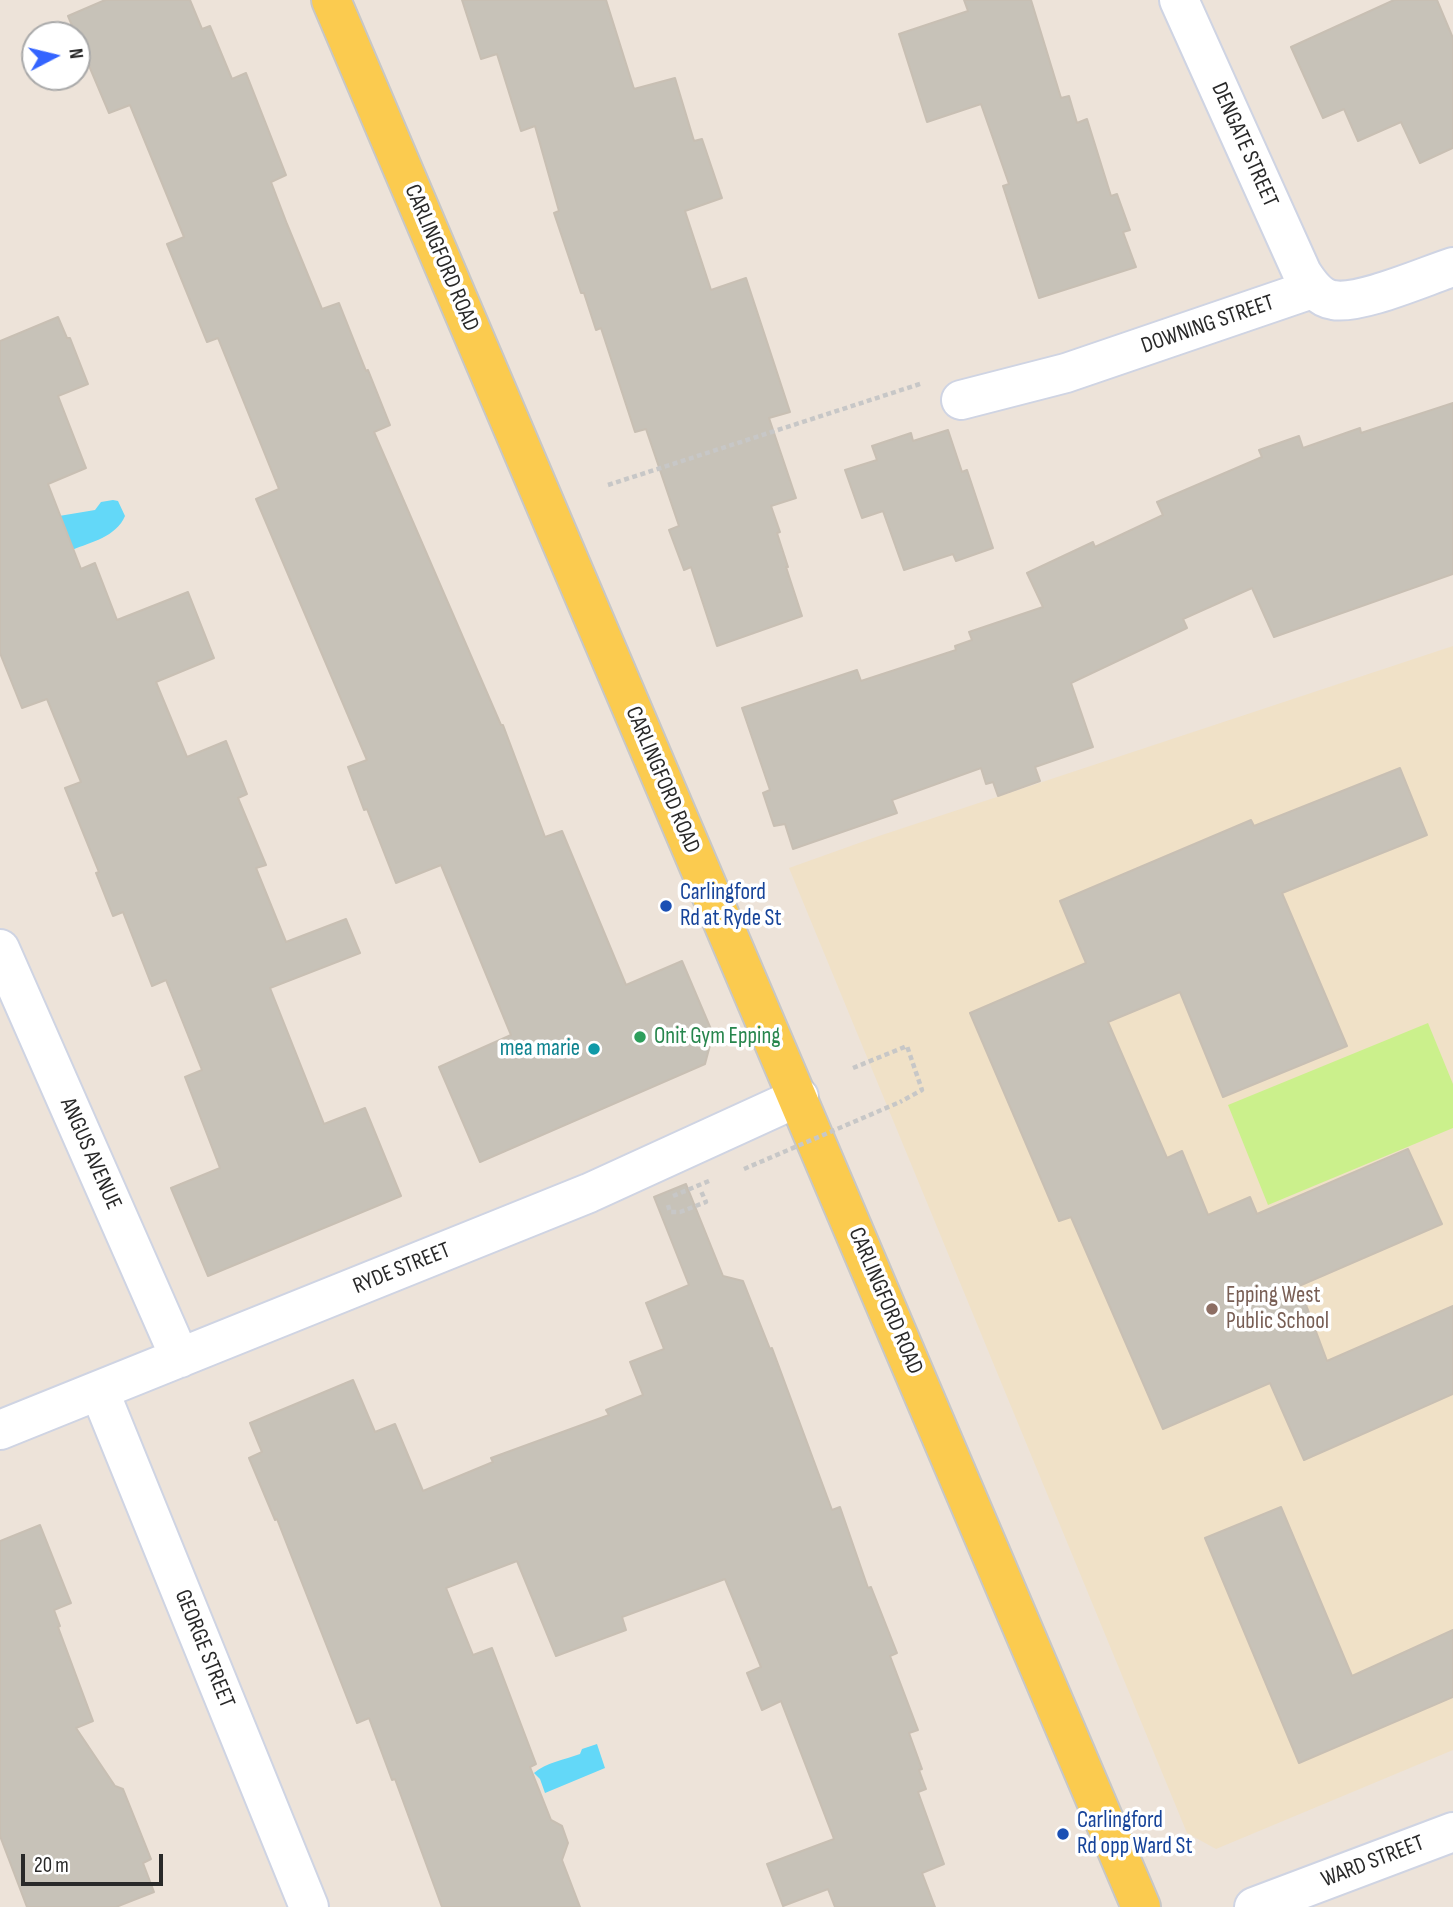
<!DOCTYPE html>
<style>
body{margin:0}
#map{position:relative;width:1453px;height:1907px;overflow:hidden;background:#ede3d9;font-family:"Sofia Sans Condensed",sans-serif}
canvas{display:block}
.north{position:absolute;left:21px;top:21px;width:70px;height:70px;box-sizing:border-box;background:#fff;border:2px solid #a9a9a9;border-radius:50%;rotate:83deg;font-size:19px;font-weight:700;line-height:28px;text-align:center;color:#292929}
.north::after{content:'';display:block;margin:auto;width:24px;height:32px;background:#3464ff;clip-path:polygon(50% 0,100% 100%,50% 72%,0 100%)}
.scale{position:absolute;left:21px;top:1854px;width:142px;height:32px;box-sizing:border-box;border:4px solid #292929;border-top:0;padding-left:9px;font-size:21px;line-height:24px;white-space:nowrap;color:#292929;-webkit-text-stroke:5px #fff;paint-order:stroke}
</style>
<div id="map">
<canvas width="1453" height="1907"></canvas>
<div class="north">N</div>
<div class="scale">20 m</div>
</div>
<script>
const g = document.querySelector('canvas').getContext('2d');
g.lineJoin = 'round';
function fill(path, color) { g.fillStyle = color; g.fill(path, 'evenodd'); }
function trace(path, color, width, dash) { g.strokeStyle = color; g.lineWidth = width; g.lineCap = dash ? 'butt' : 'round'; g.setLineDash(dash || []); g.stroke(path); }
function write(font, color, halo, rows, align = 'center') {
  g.font = font + ' "Sofia Sans Condensed",sans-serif'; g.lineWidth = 7; g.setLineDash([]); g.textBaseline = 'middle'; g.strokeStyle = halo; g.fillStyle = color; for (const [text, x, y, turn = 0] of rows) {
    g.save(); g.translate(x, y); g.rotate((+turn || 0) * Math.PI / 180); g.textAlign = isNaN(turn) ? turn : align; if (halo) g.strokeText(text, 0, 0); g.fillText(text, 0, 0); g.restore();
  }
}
fill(new Path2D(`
 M1453 646V1750L1216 1849 1187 1833 789 868 873 838Z`), '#f0e1c7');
fill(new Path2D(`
 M1428 1023 1453 1084V1128L1268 1205 1228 1105Z`), '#cbf08c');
fill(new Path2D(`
 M113 500 118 501 125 516C116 537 91 542 72 550L59 516 95 510 101 502Z
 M597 1744 605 1768 545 1793 540 1779 534 1773C547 1762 564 1760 580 1754L582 1749Z`), '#63d8f8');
const building = new Path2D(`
 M105 0H190L202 29 210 26 232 79 246 73 286 175 271 182 287 224 322 309 339 303 366 371 368 370 390 425 374 432 501 725H503L545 837 562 831 626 985 682 961 713 1034 705 1064 480 1162 439 1067 511 1035 441 865 396 883 367 809 364 810 348 767 367 760 256 499 279 489 218 338 207 342 167 244 184 237 130 105 109 113 68 16Z
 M462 0H606L634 89 675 78 694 141 702 139 722 198 685 211 711 290 746 278 790 412 769 418 796 498 771 506 780 532 777 533 788 567H786L802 616 717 646 691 567 684 570 669 530 679 526 646 429 635 432 601 328 596 330 584 293H581L554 213 559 211 535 126 521 131 497 54 481 59Z
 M964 0H1031L1061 98 1069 96 1077 123 1087 119 1111 196 1117 194 1130 230 1123 232 1136 267 1039 298 1003 186 1009 184 981 104 927 122 899 34 968 11Z
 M1394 0H1437L1453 38V148L1420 163 1401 122 1358 141 1344 109 1323 118 1291 47Z
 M58 317 67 338H70L88 384 58 396 86 468 48 484 81 569 95 563 117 620 188 592 214 658 156 682 187 757 226 741 247 794 238 798 266 865 256 868 286 942 346 919 360 953 270 988 324 1124 365 1108 401 1196 208 1276 171 1188 220 1168 185 1077 202 1070 166 980 152 986 123 912 113 916 96 873 99 872 65 788 81 782 47 699 22 708 0 653V341Z
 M1453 403V574L1274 637 1252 588 1183 619 1187 628 1071 683 1093 747 1035 767 1040 781 998 796 993 782 986 784 981 768 892 800 897 813 793 849 785 824 774 826 763 793 770 790 742 708 857 670 861 681 956 650 955 646 972 640 969 632 1043 607 1027 573 1093 542 1095 547 1163 515 1157 502 1262 457 1259 450 1299 436 1303 448 1360 428 1361 433Z
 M948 430 962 472 967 470 993 548 956 561 953 554 904 570 883 511 862 518 845 470 877 460 872 446 911 433 913 441Z
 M1400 768 1427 835 1282 893 1347 1046 1223 1097 1180 992 1108 1022 1167 1158 1182 1151 1208 1215 1250 1197 1257 1214 1408 1149 1442 1224 1299 1286 1327 1361 1453 1306V1394L1304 1460 1270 1383 1163 1429 1071 1217 1059 1221 970 1013 1086 963 1060 901 1251 820 1254 826Z
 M686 1184 723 1276 743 1281 770 1349 772 1348 832 1510 840 1507 868 1588 871 1587 897 1653 890 1656 918 1730 909 1733 922 1769 919 1770 926 1789 918 1792 944 1864 922 1873 935 1907H835L828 1889 783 1906 767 1864 834 1839 781 1701 762 1710 747 1673 761 1667 725 1579 622 1617 626 1630 556 1656 517 1561 446 1588 473 1655 492 1648 536 1764 530 1767 551 1820 562 1826 568 1843 562 1860 580 1907H442L395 1779 392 1780 369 1718 357 1723 277 1519 275 1520 249 1458 262 1452 250 1423 353 1380 375 1432 395 1424 423 1491 493 1462 491 1458 609 1415 606 1410 643 1395 630 1362 664 1349 646 1303 689 1285 654 1197Z
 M1281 1507 1352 1676 1453 1630V1697L1299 1763 1205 1538Z
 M40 1525 71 1603 54 1610 60 1626 58 1627 93 1721 76 1728 115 1786 123 1789 151 1859 143 1863 154 1892 116 1907H27L0 1836V1541Z`);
fill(building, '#c7c2b8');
trace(building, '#c8bfb3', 2);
const street = new Path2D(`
 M1179 0 1302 273C1309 284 1319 298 1333 300 1360 305 1425 276 1453 267
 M961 400 1066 373 1312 289
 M0 949 180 1358
 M99 1390 309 1907
 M0 1430 589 1193 799 1097
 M1254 1907 1453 1832`);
const primary = new Path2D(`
 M331 0 1141 1907`);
trace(street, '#cfd4e3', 42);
trace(primary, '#c7c7c7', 42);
trace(new Path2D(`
 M608 485 923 383
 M853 1068 907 1046 922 1090 900 1102
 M668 1205 670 1212H680L706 1202 701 1191`), '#c7c7c7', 4.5, [5, 3.5]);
trace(street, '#fff', 38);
trace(primary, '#fbcb4f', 38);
trace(new Path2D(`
 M744 1169 900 1102
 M673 1196 709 1181`), '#c7c7c7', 4.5, [5, 3.5]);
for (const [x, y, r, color] of [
 [666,906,7,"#1a4fb4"],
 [640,1037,7,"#2e9e5b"],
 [594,1049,7,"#0f9aa8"],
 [1212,1309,7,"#8d6e63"],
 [1063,1834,7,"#1a4fb4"]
]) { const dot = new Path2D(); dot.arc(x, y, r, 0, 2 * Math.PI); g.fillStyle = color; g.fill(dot); trace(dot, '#fff', 2.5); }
write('23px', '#292929', '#fff', [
 ["DENGATE STREET",1244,145,66],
 ["CARLINGFORD ROAD",441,258,67],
 ["DOWNING STREET",1208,325,-19],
 ["CARLINGFORD ROAD",662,780,67],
 ["ANGUS AVENUE",90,1154,66],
 ["RYDE STREET",402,1269,-22],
 ["CARLINGFORD ROAD",885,1301,67],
 ["GEORGE STREET",204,1649,68],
 ["WARD STREET",1373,1862,-21]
]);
write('23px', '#164399', '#fff', [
 ["Carlingford",680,893],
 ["Rd at Ryde St",680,919],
 ["Carlingford",1077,1821],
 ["Rd opp Ward St",1077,1847]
], 'left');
write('23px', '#27864d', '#fff', [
 ["Onit Gym Epping",654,1037]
], 'left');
write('23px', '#0d838f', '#fff', [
 ["mea marie",580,1049]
], 'right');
write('23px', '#785e54', '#fff', [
 ["Epping West",1226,1296],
 ["Public School",1226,1322]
], 'left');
</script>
